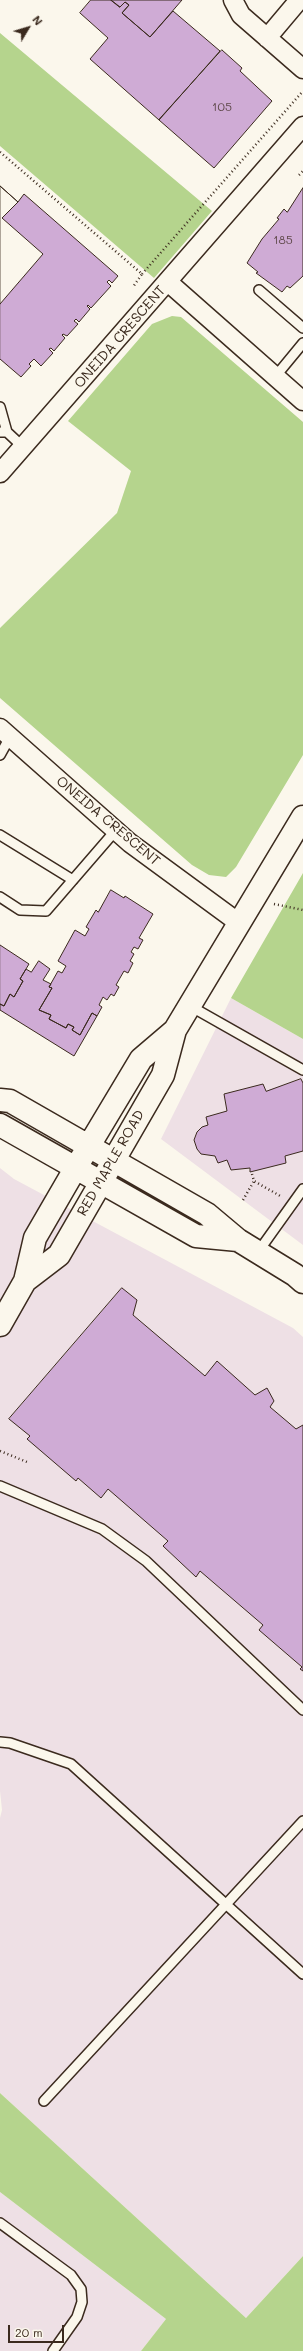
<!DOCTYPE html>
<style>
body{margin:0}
#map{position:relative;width:303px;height:2351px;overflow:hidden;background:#fbf7ec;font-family:Mali,sans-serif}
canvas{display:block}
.north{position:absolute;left:8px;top:8px;width:40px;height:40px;-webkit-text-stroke:3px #fbf7ec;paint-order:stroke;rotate:52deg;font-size:11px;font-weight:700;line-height:16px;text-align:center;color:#3b2a1e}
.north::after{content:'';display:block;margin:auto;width:14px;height:18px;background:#3b2a1e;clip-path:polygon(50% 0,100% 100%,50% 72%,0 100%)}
.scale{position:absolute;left:8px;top:2325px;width:56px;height:18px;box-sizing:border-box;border:2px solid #3b2a1e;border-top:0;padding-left:5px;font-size:12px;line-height:14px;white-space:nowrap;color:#3b2a1e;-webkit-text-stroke:3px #fbf7ec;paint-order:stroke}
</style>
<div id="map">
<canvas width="303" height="2351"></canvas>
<div class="north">N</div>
<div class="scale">20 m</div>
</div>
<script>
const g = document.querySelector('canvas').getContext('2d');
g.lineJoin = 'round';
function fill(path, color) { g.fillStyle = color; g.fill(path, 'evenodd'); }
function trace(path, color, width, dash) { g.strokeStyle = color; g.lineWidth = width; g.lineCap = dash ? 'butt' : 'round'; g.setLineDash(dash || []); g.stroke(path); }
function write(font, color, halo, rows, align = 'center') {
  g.font = font + ' Mali,sans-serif'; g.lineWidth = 3; g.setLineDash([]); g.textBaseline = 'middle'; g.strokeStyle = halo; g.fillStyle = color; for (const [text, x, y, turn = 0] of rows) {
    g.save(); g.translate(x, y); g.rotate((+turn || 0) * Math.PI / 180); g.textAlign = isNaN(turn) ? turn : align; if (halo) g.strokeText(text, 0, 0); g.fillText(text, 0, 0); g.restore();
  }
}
fill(new Path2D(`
 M231 998 303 1039V1245L161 1139Z
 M0 1168 14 1179 293 1328 303 1337V2256L246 2318 0 2093V1818L2 1810 0 1791Z
 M0 2192 166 2319 141 2351H0Z`), '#eee0e5');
fill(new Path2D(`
 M0 33 212 211 154 278 0 146Z
 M172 316 181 317 303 422V755L236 867 226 877 209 875 192 865 0 698V628L117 513 131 471 68 421 152 324Z
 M303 873V1039L231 998Z
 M0 2093 246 2318 303 2256V2351H141L166 2319 0 2192Z`), '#b5d48d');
const building = new Path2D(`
 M91 0H111L120 7 125 2 129 5 122 13 150 37 173 11 220 51 159 120 90 59 108 38 80 13Z
 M111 0H182L150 37 122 13 129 5 125 2 120 7Z
 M222 50 242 68 240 71 272 101 214 168 159 120Z
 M0 186 18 202 24 194 118 276 112 283 109 280 107 282 111 286 91 308 88 305 87 306 90 309 79 322 76 319 74 321 78 324 67 336 63 334 62 335 65 338 54 351 51 348 49 349 53 353 41 366 34 359 29 364 31 366 21 377 0 359Z
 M0 186 18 202 2 218 43 254 0 304Z
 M303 188V276L290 288 287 286 282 292 256 273 258 272 247 263 262 239 279 219 277 218 284 209 287 212Z
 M111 890 124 898 125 896 153 914 139 938 143 940 138 949 134 947 131 952 134 954 130 961 133 963 128 973 124 971 116 985 119 987 114 996 111 994 107 1000 103 997 99 1005 102 1007 97 1016 92 1013 80 1035 72 1030 74 1027 68 1024 66 1028 49 1019 51 1015 39 1010 52 988 49 987 58 971 62 973 66 966 58 961 75 930 85 936 89 929 86 927 96 910 98 912Z
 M0 945 29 964 20 979 23 981 14 997 10 994 4 1006 0 1004Z
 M39 961 50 969 43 980 51 984 49 987 52 988 39 1010 51 1015 49 1019 66 1028 68 1024 74 1027 72 1030 80 1035 92 1013 97 1016 74 1056 0 1010V1004L4 1006 10 994 14 997 23 981 20 979 26 969 31 972Z
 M301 1079 303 1083V1151L285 1156 286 1163 250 1172V1168L231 1170 227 1160 218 1163 215 1156 201 1154 197 1149 194 1140 197 1132 202 1127 208 1125 206 1117 227 1111 224 1094 263 1084 266 1091Z
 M122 1288 137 1300 133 1315 205 1376 217 1361 255 1395 267 1388 274 1401 270 1407 296 1429 303 1425V1671L300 1669 302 1667 259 1630 263 1625 200 1571 196 1577 163 1546 168 1541 108 1489 101 1498 78 1478 76 1481 27 1439 30 1436 9 1419Z`);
fill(building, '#cfabd5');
trace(building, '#3b2a1e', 1);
const service = new Path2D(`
 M259 290 303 328
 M275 377 303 343
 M0 407 7 432H0
 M7 432 23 447
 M0 755 10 737
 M0 835 73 880
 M0 897 20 910 46 911 116 830
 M190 1006 303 1070
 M258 1252 303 1189
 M0 1486 102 1529 146 1561 303 1710
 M0 1742 10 1743 71 1764 303 1974
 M44 2101 303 1821
 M0 2223 71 2275 81 2289 82 2302 77 2317 53 2351`);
const minor = new Path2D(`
 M233 0 241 15 303 69
 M267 38 299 0
 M168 282 303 401
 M0 473 303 126
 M0 728 130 843 239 923`);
const tertiary = new Path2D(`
 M0 1100 10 1101 207 1214 238 1240 295 1275 303 1282
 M0 1125 196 1236 238 1240
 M25 1281 59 1255 163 1075 175 1030 303 817
 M0 1325 25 1281 35 1238 75 1169 141 1059 175 1030`);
trace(service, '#3b2a1e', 12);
trace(minor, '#3b2a1e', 21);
trace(tertiary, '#3b2a1e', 25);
trace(new Path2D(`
 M0 152 142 274 133 287
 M299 175 303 171
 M142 274 303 91
 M274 904 303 910
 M252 1174 254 1181 282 1197
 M243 1200 254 1181
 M0 1451 27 1462`), '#3b2a1e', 2.5, [1, 3]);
trace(service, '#fbf7ec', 9);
trace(minor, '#fbf7ec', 18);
trace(tertiary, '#fbf7ec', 22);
write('12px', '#604a4c', null, [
 ["105",222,107],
 ["185",283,240]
]);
write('14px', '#3b2a1e', '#fbf7ec', [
 ["ONEIDA CRESCENT",120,337,-49],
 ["ONEIDA CRESCENT",108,821,40],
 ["RED MAPLE ROAD",111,1163,-60]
]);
</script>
